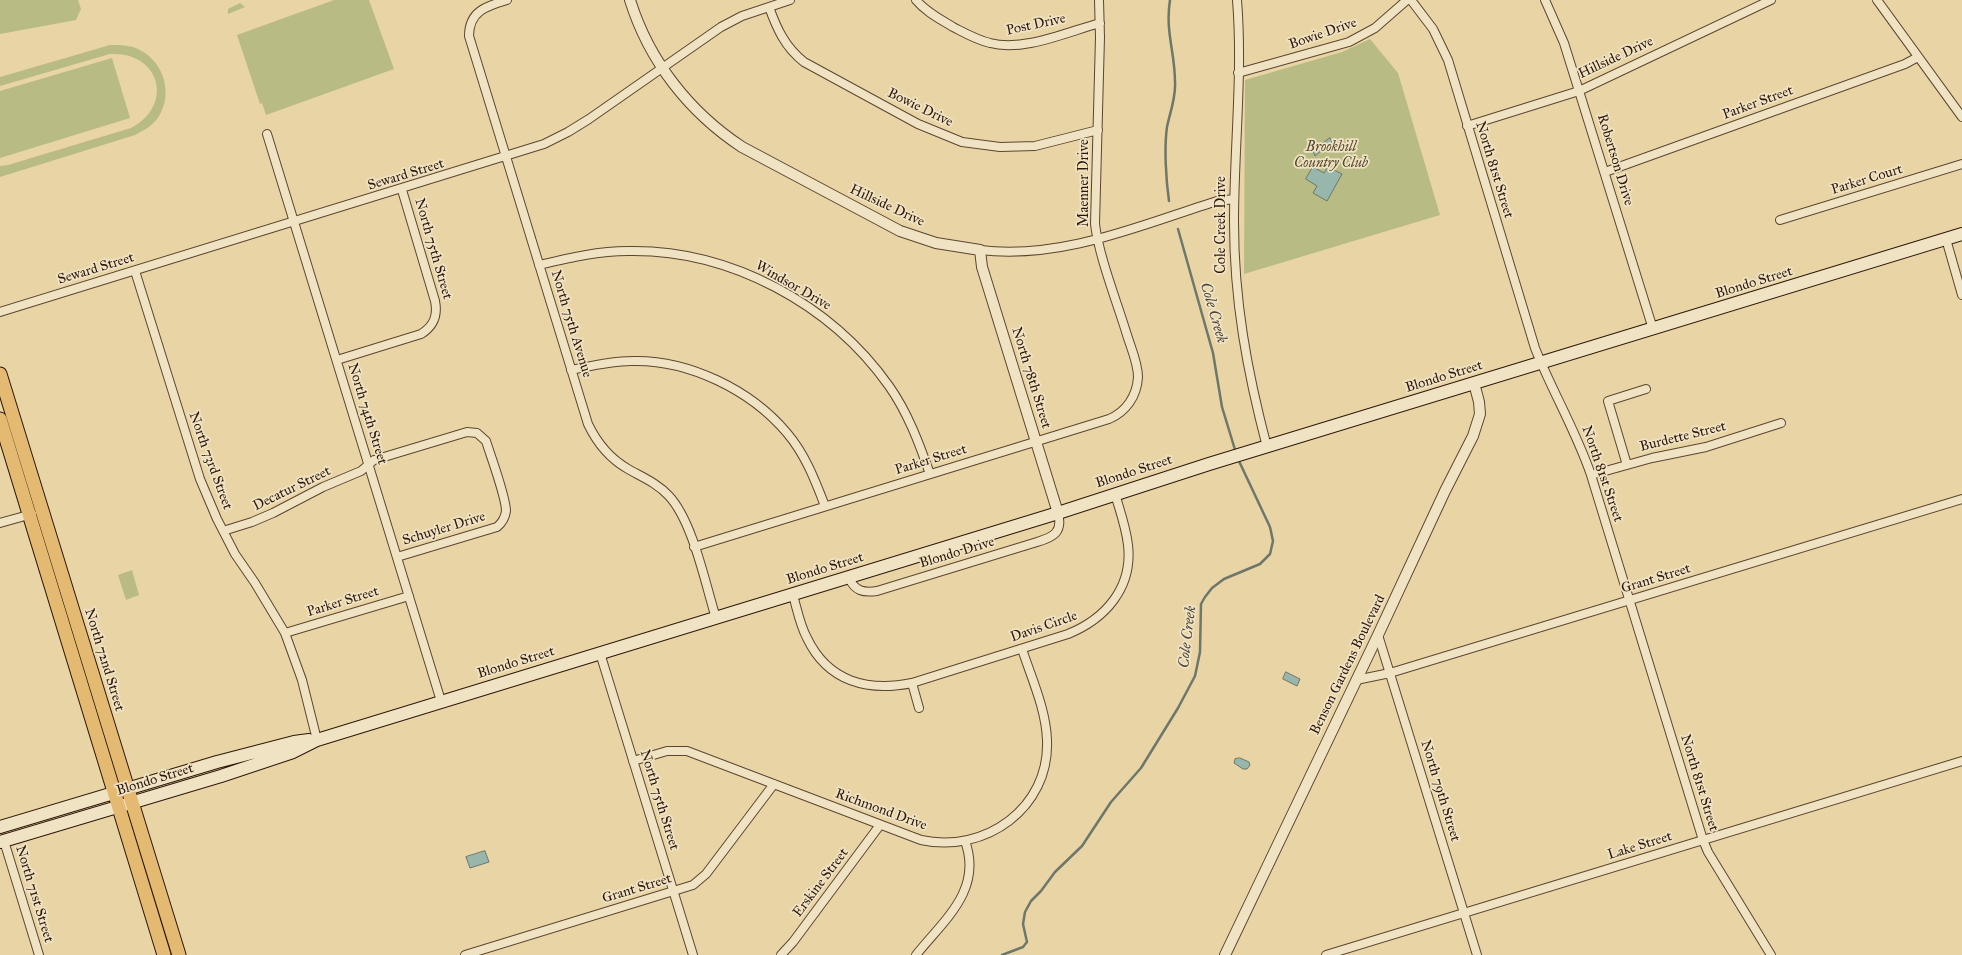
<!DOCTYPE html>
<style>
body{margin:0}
canvas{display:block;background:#e8d4a4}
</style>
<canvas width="1962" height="955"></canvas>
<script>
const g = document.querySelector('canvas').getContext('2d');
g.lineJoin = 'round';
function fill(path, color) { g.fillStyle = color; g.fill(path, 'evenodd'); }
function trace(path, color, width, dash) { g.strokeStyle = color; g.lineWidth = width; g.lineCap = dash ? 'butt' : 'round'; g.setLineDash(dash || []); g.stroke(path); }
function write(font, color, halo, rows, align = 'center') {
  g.font = font + ' "IM FELL Great Primer",serif'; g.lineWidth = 3.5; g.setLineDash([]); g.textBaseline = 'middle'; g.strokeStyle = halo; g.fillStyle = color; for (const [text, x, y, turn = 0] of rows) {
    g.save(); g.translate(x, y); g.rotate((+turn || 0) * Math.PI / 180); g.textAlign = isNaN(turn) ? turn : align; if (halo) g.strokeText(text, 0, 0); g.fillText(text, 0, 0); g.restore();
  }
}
fill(new Path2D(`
 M0 0H78L81 9 76 20 0 34Z
 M334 0H369L394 69 266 115 262 103 260 104 237 35Z
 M240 3 245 7 228 14V9Z
 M1370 39 1398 73 1440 215 1244 274 1245 80 1342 52Z
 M110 45C120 45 131 45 140 50 164 62 173 94 159 116 153 126 144 130 135 135L0 177V166L8 165 131 128C175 105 160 51 110 54L0 86V77Z
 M112 58 130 118 0 158V91Z
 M132 570 139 595 126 600 118 575Z`), '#b8bc84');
const water = new Path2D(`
 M1330 138 1336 151 1322 150 1315 156 1311 146 1320 145Z
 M1313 167 1324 173 1328 167 1342 174 1327 201 1313 193 1317 186 1306 179Z
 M1286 672 1300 679 1297 686 1283 679Z
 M1240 758 1249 762 1250 765 1247 769H1243L1234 763 1235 759Z
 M485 851 489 862 470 868 466 857Z`);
fill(water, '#98b7ac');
trace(water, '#6d776b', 1);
trace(new Path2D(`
 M1169 201C1166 180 1164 148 1167 127 1170 112 1176 98 1175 82 1175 52 1165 32 1170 0
 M1178 229 1213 353 1222 407 1236 453
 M1002 955 1023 947 1027 942 1023 924 1025 912 1031 901 1041 891 1055 872 1082 846 1111 802 1141 768 1178 708 1195 676 1200 652 1201 604 1205 597 1212 588 1224 579 1260 564 1270 554 1273 541 1270 527 1238 459`), '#6d776b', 2.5);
const minor = new Path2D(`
 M507 0C487 6 469 11 469 36L588 424C597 443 609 458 628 469 642 477 657 483 669 496 693 522 705 583 716 618
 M916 0C926 12 940 19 953 27 965 33 977 40 990 43 1023 52 1067 32 1100 23
 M1237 0C1243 74 1234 148 1234 222 1234 300 1247 371 1267 447
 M1411 0 1433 29 1448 60 1535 348C1552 391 1576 431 1591 475L1703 840 1708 852 1771 955
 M1545 0 1564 43 1579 91 1653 329
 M1877 0 1962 117
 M769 7C777 29 785 47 804 62L918 124 962 142 1000 147 1035 146 1098 130
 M1238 73 1349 42 1375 28 1407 0
 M1467 126 1579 91 1771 0
 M267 134 441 701
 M1605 172 1905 64 1918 57
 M1780 220 1962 164
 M1946 239 1962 295
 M980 250C1062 260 1141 225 1217 201L1234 199
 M539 265C569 258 598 251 628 251 730 249 831 304 889 386 908 413 919 443 930 474
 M135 271 200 479 217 519 235 554 255 583 285 633 302 680 317 740
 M0 312 544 144 568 132 589 119 721 27 742 16 790 0
 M337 360 421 334C434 326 438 316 435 301L402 190
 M571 370C591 366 611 361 631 361 688 359 751 390 787 433 805 454 815 480 825 506
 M1627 465 1608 401 1646 389
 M1591 475 1652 458 1706 447 1781 423
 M0 523 32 514
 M223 531 252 522 273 513 323 487 361 471 374 460 467 432 477 433 486 441C491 457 506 497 506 511 505 518 502 523 497 527L397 557
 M694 547 1109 419C1126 412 1137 396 1138 377 1138 363 1131 348 1127 335 1117 302 1099 257 1095 224L1100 37 1099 0
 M849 578C855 591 863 593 877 591L1037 542C1054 537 1063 532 1058 513
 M793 595C797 609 800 625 807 638 828 682 868 692 912 683L1068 634C1105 619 1133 588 1128 545 1126 527 1120 511 1115 494
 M285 633 409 596
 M1378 635 1477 955
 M600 653 693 955
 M1356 680 1390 673 1962 499
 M912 683 919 708
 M633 761 667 751H687L921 840C985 854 1050 808 1047 740 1046 709 1031 677 1022 649
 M4 841 39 955
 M465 955 693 885 706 874 774 784
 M781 955 793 942 880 825
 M916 955C944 920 983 890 965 841
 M1326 955 1962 761`);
const tertiary = new Path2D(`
 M630 0C649 61 689 112 742 147L900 231 936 243 980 250 982 267 1058 513
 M1225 955 1378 635 1445 491 1473 436 1480 414 1479 402 1474 383`);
const secondary = new Path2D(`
 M0 827 217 762 294 742 309 740
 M0 842 221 776 293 752 317 740 1058 513 1209 464 1962 234`);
const primary = new Path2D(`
 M0 374 179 955
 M0 419 164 955`);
trace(minor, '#5c4630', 10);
trace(tertiary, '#5c4630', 12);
trace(secondary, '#2d170a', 14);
trace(primary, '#2d170a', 15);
trace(minor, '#f0e3c4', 8);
trace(tertiary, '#f0e3c4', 10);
trace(secondary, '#f0e3c4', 12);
trace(primary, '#e4ba72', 13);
write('14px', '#2d170a', '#f0e3c4', [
 ["Post Drive",1036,25,-12],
 ["Bowie Drive",1323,34,-19],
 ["Hillside Drive",1616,58,-25],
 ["Parker Street",1758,103,-20],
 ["Bowie Drive",920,108,26],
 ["Robertson Drive",1615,160,73],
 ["North 81st Street",1494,170,73],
 ["Seward Street",406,175,-17],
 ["Parker Court",1867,180,-17],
 ["Maenner Drive",1085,183,-90],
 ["Hillside Drive",887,206,25],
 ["Cole Creek Drive",1222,225,-90],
 ["North 75th Street",433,249,74],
 ["Seward Street",96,269,-17],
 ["Blondo Street",1754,283,-17],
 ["Windsor Drive",793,286,30],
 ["North 75th Avenue",571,324,73],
 ["Blondo Street",1444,377,-17],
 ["North 78th Street",1031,378,73],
 ["North 74th Street",367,414,73],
 ["Burdette Street",1683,437,-14],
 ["Parker Street",931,460,-17],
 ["North 73rd Street",210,461,70],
 ["Blondo Street",1134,472,-18],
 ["North 81st Street",1602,474,71],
 ["Decatur Street",292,489,-26],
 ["Schuyler Drive",444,529,-17],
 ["Blondo Drive",957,553,-17],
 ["Blondo Street",825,569,-17],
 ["Grant Street",1656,579,-17],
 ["Parker Street",343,602,-17],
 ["Davis Circle",1044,627,-19],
 ["North 72nd Street",104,660,73],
 ["Blondo Street",516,663,-17],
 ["Benson Gardens Boulevard",1348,665,-64],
 ["Blondo Street",155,780,-17],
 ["North 81st Street",1699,783,73],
 ["North 79th Street",1440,791,73],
 ["North 75th Street",659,800,73],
 ["Richmond Drive",881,810,20],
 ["Lake Street",1640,846,-17],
 ["Erskine Street",821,883,-53],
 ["Grant Street",637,889,-17],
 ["North 71st Street",34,894,73]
]);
write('italic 14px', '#57492f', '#f0e3c4', [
 ["Brookhill",1331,148],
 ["Country Club",1331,164]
]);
write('italic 15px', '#4d473b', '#f0e3c4', [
 ["Cole Creek",1213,313,74],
 ["Cole Creek",1188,637,-83]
]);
</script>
